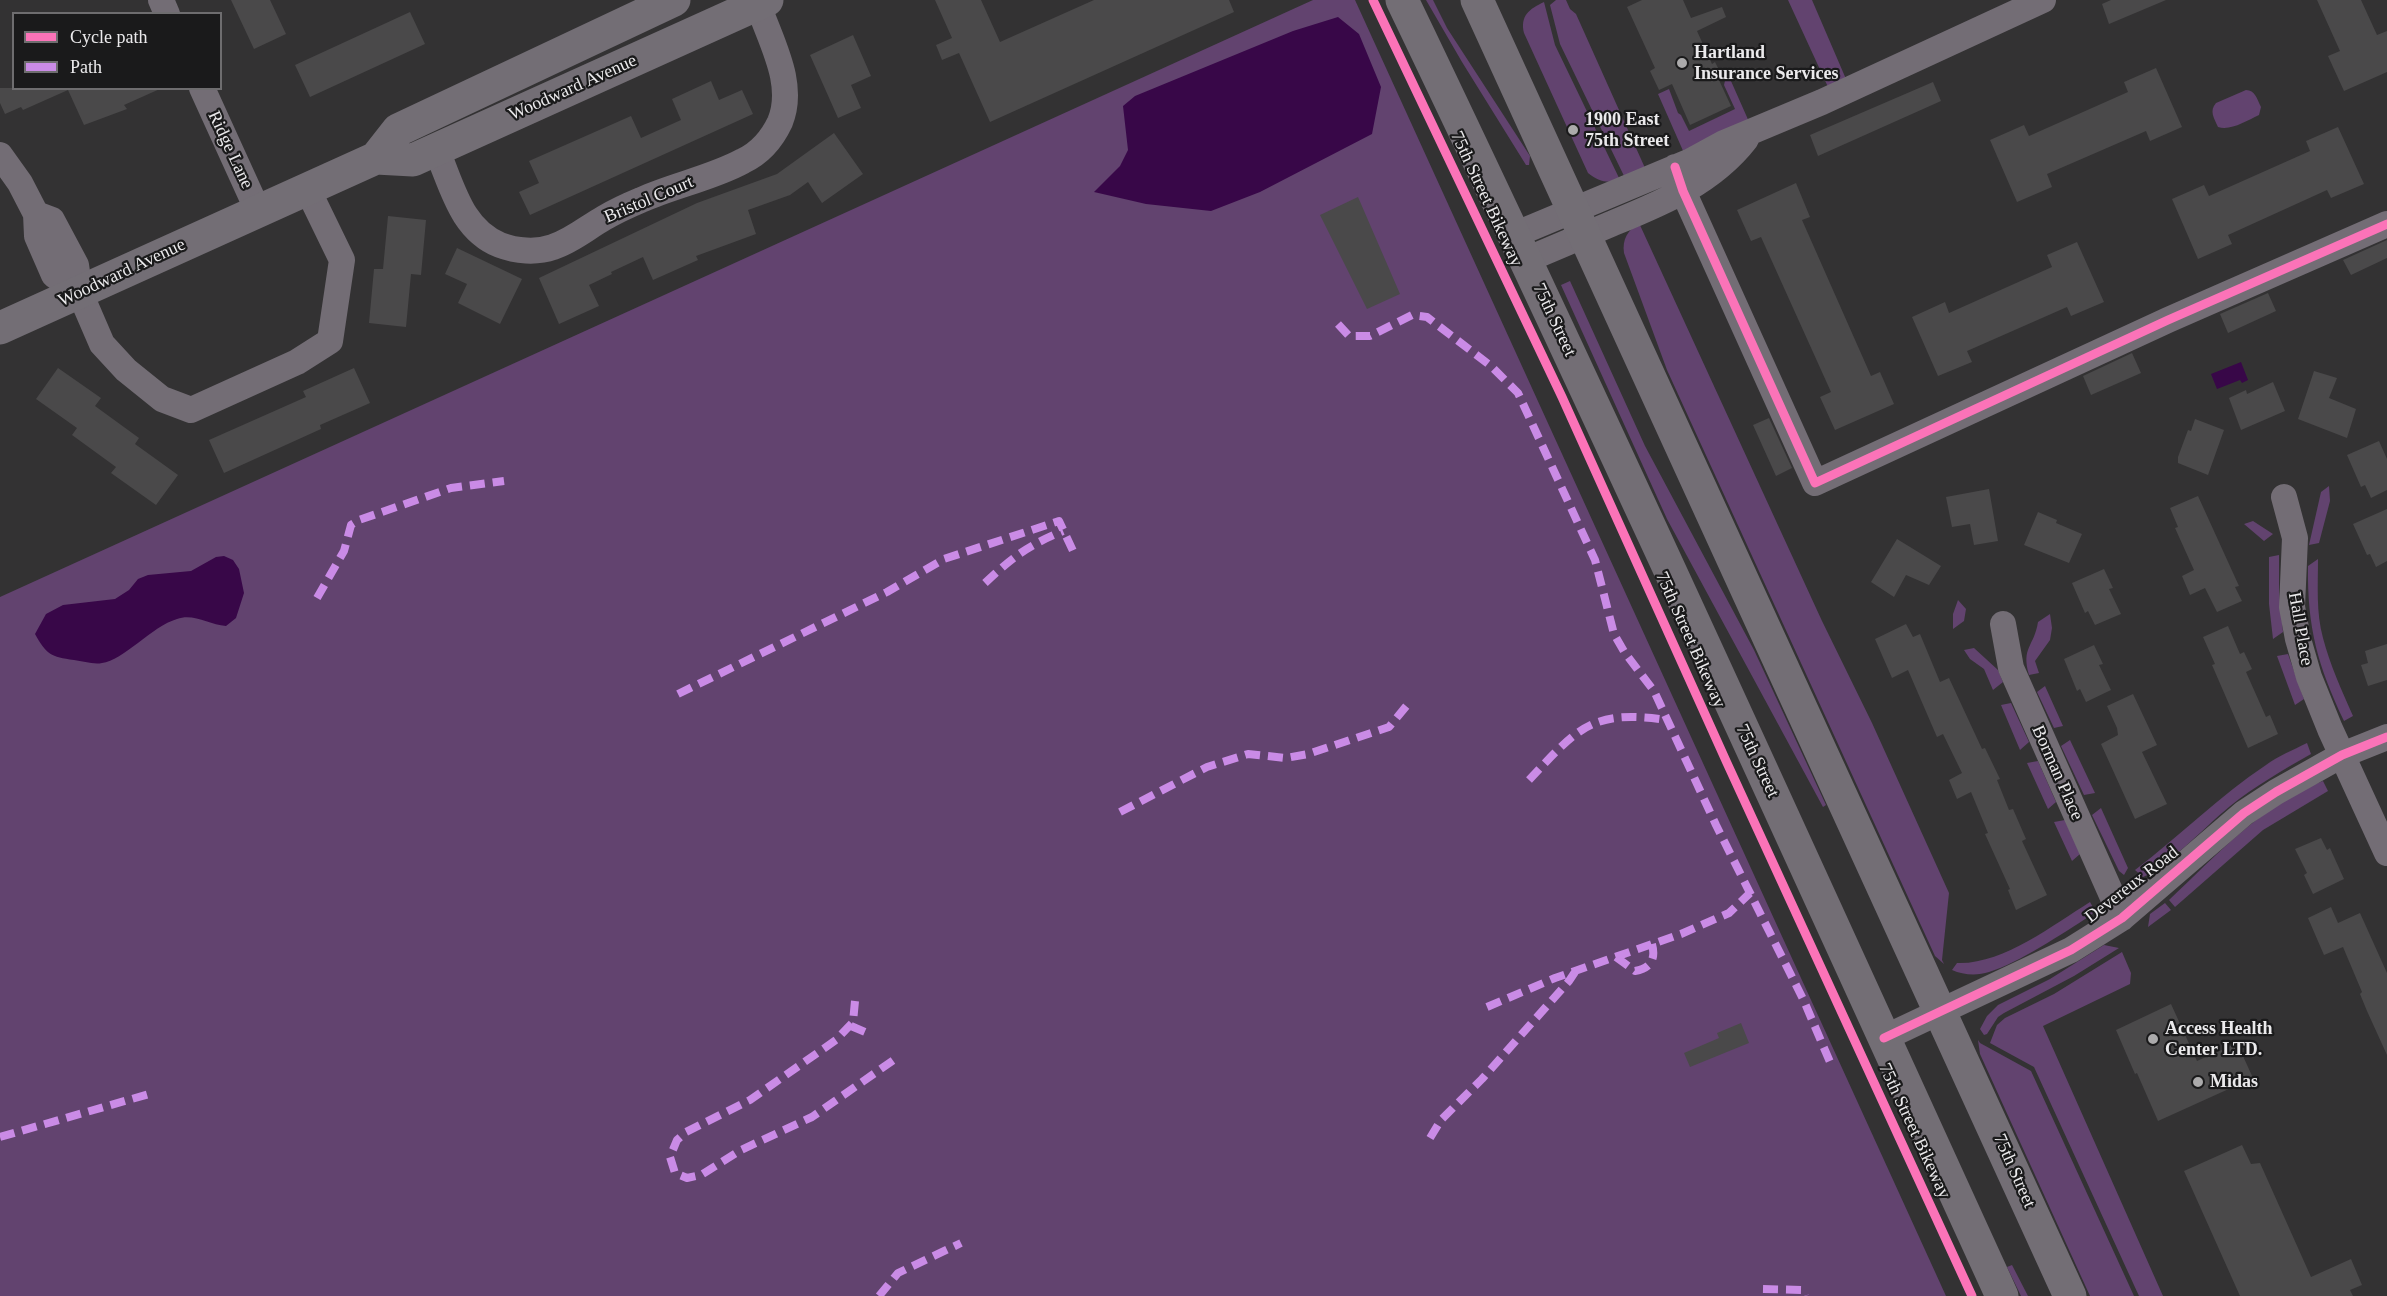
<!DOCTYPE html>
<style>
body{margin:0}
#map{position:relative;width:2387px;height:1296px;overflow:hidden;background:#333233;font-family:Georgia,serif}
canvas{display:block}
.legend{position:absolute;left:12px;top:12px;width:210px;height:78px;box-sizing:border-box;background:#1a1a1b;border:2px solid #6e6d6f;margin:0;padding:8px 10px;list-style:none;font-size:18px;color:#ebeaec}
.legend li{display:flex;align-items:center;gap:12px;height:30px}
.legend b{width:30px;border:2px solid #6e6d6f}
</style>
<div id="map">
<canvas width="2387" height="1296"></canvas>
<ul class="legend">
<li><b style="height:8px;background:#fb73b8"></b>Cycle path</li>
<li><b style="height:8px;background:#ca8be6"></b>Path</li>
</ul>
</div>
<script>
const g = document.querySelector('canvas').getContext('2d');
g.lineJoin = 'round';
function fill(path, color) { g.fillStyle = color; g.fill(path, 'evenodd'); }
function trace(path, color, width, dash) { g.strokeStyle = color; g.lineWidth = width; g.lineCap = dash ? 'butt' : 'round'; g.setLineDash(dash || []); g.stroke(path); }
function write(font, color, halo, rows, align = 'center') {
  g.font = font + ' Georgia,serif'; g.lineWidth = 4.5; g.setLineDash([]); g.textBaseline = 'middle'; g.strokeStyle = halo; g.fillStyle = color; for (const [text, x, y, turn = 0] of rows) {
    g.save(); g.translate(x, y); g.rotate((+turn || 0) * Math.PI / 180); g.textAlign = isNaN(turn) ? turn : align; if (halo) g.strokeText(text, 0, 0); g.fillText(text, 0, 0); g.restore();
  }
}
fill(new Path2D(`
 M1313 0H1355L1946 1296H0V597Z
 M1426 0H1433L1447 28 1530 156 1529 165H1526L1462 62Z
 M1556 0H1566L1570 9 1576 14 1645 168 1625 178 1560 44 1550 5Z
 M1788 0H1812L1846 79 1828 87Z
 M1544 2 1555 45 1620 180C1607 184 1598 181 1588 173L1524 33C1520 16 1529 9 1544 2Z
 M1727 72 1750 124 1684 153 1658 94 1669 89 1678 113 1681 115 1689 131 1735 109 1724 85Z
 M2246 90C2255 90 2257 99 2261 107L2259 115C2246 121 2231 131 2218 127 2214 118 2209 111 2216 103Z
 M1639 223 1822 621 1872 723 1949 893 1942 960 1944 964 1935 956 1667 370 1624 253C1622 239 1628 230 1639 223Z
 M1570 281 1645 446 1754 650 1826 805 1823 807 1667 519 1561 285Z
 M2329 486 2330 501 2319 543 2309 545 2321 492Z
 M2253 521 2273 534 2264 541 2244 524Z
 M2279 555V592L2283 632 2273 639 2269 604V557Z
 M2318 559C2318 586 2316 612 2323 638 2330 665 2342 691 2353 716L2344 721C2318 666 2307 628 2308 566Z
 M1958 600 1966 609 1964 621 1953 629V614Z
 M2050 614 2052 628 2050 640 2035 661 2039 673 2029 675C2021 647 2034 647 2038 622Z
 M1974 648 1998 670 2003 682 1993 690 1984 669 1970 659 1964 650Z
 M2288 654 2304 699 2295 705 2277 656Z
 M2045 686 2063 726 2054 728 2037 692Z
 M2011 703 2029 742 2020 750 2001 705Z
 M2070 740 2095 793 2084 795 2061 746Z
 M2307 743 2311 754C2283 770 2255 786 2229 807 2207 825 2166 868 2143 877L2135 870C2180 836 2219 796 2266 765 2278 756 2293 750 2307 743Z
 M2038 761 2056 802 2048 809 2027 763Z
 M2323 781 2328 791 2263 830 2175 907 2169 900C2215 857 2263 803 2323 781Z
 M2101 808 2128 868 2124 875 2119 871 2092 815Z
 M2065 820 2080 854 2072 861 2054 822Z
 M2090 902 2095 911 2090 916C2063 933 2019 963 1989 972 1977 976 1963 975 1952 970L1957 963C2002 965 2053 925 2090 902Z
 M2165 903 2171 910 2148 927 2150 914Z
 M2104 945 2119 948 2074 976 2004 1013 1998 1017 1987 1034 1984 1035 1980 1029 1987 1016 1998 1005 2050 979Z
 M2122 952 2131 973 2130 984 2043 1026 2163 1296H2139L2034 1067 1990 1043 1997 1025 2005 1018 2054 994Z
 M1978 1040 1980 1043 2031 1071 2134 1296H2090L1980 1054Z
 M2012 1265 2028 1296H2021L2007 1267Z`), '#62436f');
fill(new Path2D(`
 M1338 17 1359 34 1381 87 1372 134 1260 192 1211 211 1146 204 1094 192 1120 166 1128 150 1123 106 1135 96 1293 31Z
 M2241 362 2248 380 2242 383 2240 380 2217 389 2211 374Z
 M224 556 233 560 239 569 244 593 236 618 226 626C209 625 194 613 177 619 152 626 123 661 102 663 94 665 83 661 74 660 51 657 46 654 35 634L46 614 63 605 115 599 129 590 138 579 148 575 191 571 216 557Z`), '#380748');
fill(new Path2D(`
 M231 0H270L286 34 254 49Z
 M935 0H981L1000 42 1094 0H1229L1234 12 990 122 959 53 942 60 936 45 952 38Z
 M1642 0H1683L1691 18 1722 7 1726 17 1697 31 1712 64 1715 62 1723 78 1719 80 1731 106 1690 125 1672 84 1659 90 1650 71 1655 68 1627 7Z
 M2111 0H2166L2109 24 2102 4Z
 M2317 0H2361L2377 35 2387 31V72L2344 91 2328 56 2340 51Z
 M410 12 425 44 310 97 295 65Z
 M853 35 871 76 851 85 861 108 838 118 810 55Z
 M2156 68 2182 127 2150 141 2146 131 2047 174 2052 187 2017 202 1990 140 2024 125 2029 136 2128 92 2124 82Z
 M711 81 719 100 742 90 753 114 530 215 519 192 539 183 529 161 631 116 641 138 681 120 672 99Z
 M1933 82 1941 101 1818 156 1810 135Z
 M0 88H162L124 105 127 109 84 125 68 90 23 110 21 107 5 114 0 103Z
 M2338 127 2364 184 2331 198 2327 190 2228 235 2232 244 2198 259 2172 199 2204 185 2209 196 2310 151 2306 141Z
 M834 133 863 174 822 203 808 182 790 195 748 210 756 234 696 256 698 260 653 280 643 257 611 272 612 274 589 285 599 306 559 324 539 278 697 203 777 174Z
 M1796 183 1810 217 1802 220 1871 376 1880 372 1894 404 1835 430 1820 397 1831 392 1761 237 1751 241 1737 210Z
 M1358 197 1400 294 1367 309 1320 215Z
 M388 216 426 220 421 275 411 274 406 327 369 323 374 269H383Z
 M2387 240V258L2351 275 2343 260Z
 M2077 242 2104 302 2071 316 2067 307 1967 351 1972 362 1938 376 1912 317 1945 302 1949 313 2052 267 2047 255Z
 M457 248 522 279 500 324 458 303 467 284 445 274Z
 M2268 293 2276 311 2228 333 2220 314Z
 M2132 353 2141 373 2091 395 2083 376Z
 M58 368 101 398 95 406 139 438 135 444 178 475 156 505 111 473 116 467 72 435 77 428 36 399Z
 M354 368 370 403 320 425 321 429 224 473 209 440 306 397 303 391Z
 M2314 371 2337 378 2329 398 2356 409 2347 438 2298 419Z
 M2273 382 2285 411 2241 430 2229 398 2246 390 2247 394Z
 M1769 418 1792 468 1776 476 1753 425Z
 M2195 419 2224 430 2208 475 2178 463V457L2188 430 2191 431Z
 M2379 441 2387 459V490L2371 498 2365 485 2361 487 2347 455Z
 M1989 489 1998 541 1974 545 1970 524 1952 527 1946 497Z
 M2198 496 2239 586 2235 587 2242 601 2217 612 2205 588 2190 595 2182 576 2194 570 2175 528 2178 527 2170 508Z
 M2387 509V561L2376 567 2370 554 2367 555 2353 524Z
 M2038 512 2057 520 2056 523 2082 534 2069 563 2024 545Z
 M1897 539 1941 566 1929 585 1906 575 1894 597 1871 582Z
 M2104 569 2113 588 2109 589 2121 614 2095 625 2088 611 2085 613 2072 583Z
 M1906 624 1913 637 1920 634 1940 682 1949 678 1982 749 1985 748 2000 779 1997 780 2009 810 2013 809 2026 839 2022 841 2047 895 2016 910 2008 890 2010 889 1985 834 1988 833 1971 792 1957 799 1949 780 1962 773 1943 734 1937 737 1908 670 1892 678 1875 639Z
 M2228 626 2240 654 2244 652 2252 669 2246 672 2266 717 2270 715 2278 734 2248 748 2212 665 2215 664 2203 637Z
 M2387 644V680L2368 686 2361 665 2368 663 2365 651Z
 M2094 645 2103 664 2099 665 2111 690 2086 702 2080 689 2077 691 2064 659Z
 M2133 694 2157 745 2142 752 2167 804 2135 819 2101 744 2118 735 2117 728 2107 706Z
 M2321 838 2327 850 2330 848 2344 879 2313 894 2304 875 2307 873 2295 849Z
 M2331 907 2338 923 2360 913 2387 973V1055L2367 1011 2360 994 2362 992 2343 947 2324 955 2308 918Z
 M2171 1004 2197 1061 2237 1043 2253 1078 2158 1121 2137 1073 2135 1074 2116 1030Z
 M1741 1023 1749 1043 1690 1067 1684 1053 1719 1038 1717 1033Z
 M2242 1145 2251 1164 2260 1163 2311 1277 2351 1259 2362 1285 2350 1290 2353 1296H2240L2184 1171Z`), '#4a494a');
trace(new Path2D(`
 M161 0 167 14
 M202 88 258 211
 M436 149C452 184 460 229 500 245 516 251 536 253 553 247 572 241 588 227 604 218 616 211 629 205 641 200 674 185 712 178 743 161 760 153 772 139 780 122 796 83 770 41 758 4
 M0 155 20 183 36 214 37 236 54 275 80 293
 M1675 167 1683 191 1815 483 2168 320 2387 224
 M36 214 52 220 76 265 80 293 102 344 126 370 162 399 191 410 297 362 330 341 342 260 307 188
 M1514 235 1691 161 1724 143 1822 102 2043 0
 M1526 260C1554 248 1583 236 1611 224 1662 203 1712 183 1746 139
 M2284 497 2295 538 2292 607 2298 639 2309 677 2330 729 2387 853
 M2003 624 2011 668 2122 918
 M1884 1038 2071 950 2122 918 2244 813 2276 792 2342 755 2387 737`), '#736d75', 26);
trace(new Path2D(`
 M1402 0C1608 429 1804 863 2002 1296
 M1477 0 2070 1296
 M376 158 413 160 767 0
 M0 328 376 158 398 130 674 0`), '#736e75', 33);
trace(new Path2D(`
 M1338 324 1349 336H1370L1412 315 1427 317 1491 366 1518 393 1595 560 1614 634 1625 653 1654 691 1716 825 1804 1001 1830 1062
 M985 583C1014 556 1027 546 1063 531
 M317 598 344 551 351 525 359 520 451 488 504 481
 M678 694 887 592 944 559 1059 521 1074 553
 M1529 780C1578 728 1592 709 1667 720
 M1120 812 1207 767 1248 754 1286 758 1308 754 1389 727 1408 704
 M1616 957 1635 971C1651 968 1656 959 1652 944
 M855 1001 853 1022 836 1040 750 1100 686 1132 677 1140 670 1157 675 1173 687 1178 701 1175 741 1150 812 1117 895 1059
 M1487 1007 1555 978 1681 934 1729 913 1750 893
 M851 1026 865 1032
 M0 1137 149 1094
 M1430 1138 1441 1120 1482 1079 1569 981 1575 972
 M1763 1289 1803 1290 1805 1296
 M879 1296 898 1273 961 1243`), '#ca8be6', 8, [15, 8]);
trace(new Path2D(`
 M1373 0 1562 397 1727 763 1972 1296
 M1675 167 1683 191 1815 483 2168 320 2387 224
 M1884 1038 2071 950 2122 918 2244 813 2276 792 2342 755 2387 737`), '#fb73b8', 9);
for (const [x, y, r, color] of [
 [1682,63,6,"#abaaab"],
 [1573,130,6,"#abaaab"],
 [2153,1039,6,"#abaaab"],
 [2198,1082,6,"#abaaab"]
]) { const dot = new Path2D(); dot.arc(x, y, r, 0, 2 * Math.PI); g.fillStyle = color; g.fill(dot); trace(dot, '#1a1a1b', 2); }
write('bold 18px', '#ebeaec', '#1a1a1b', [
 ["Hartland",1694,53],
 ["Insurance Services",1694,74],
 ["1900 East",1585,120],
 ["75th Street",1585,141],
 ["Access Health",2165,1029],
 ["Center LTD.",2165,1050],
 ["Midas",2210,1082]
], 'left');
write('18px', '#ebeaec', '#1a1a1b', [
 ["Woodward Avenue",573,88,-24],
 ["Ridge Lane",230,150,65],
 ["75th Street Bikeway",1486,199,65],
 ["Bristol Court",649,200,-23],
 ["Woodward Avenue",122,273,-25],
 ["75th Street",1554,320,65],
 ["Hall Place",2300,629,80],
 ["75th Street Bikeway",1690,640,66],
 ["75th Street",1757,761,65],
 ["Borman Place",2057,773,66],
 ["Devereux Road",2132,885,-38],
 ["75th Street Bikeway",1914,1131,65],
 ["75th Street",2014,1171,66]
]);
</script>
